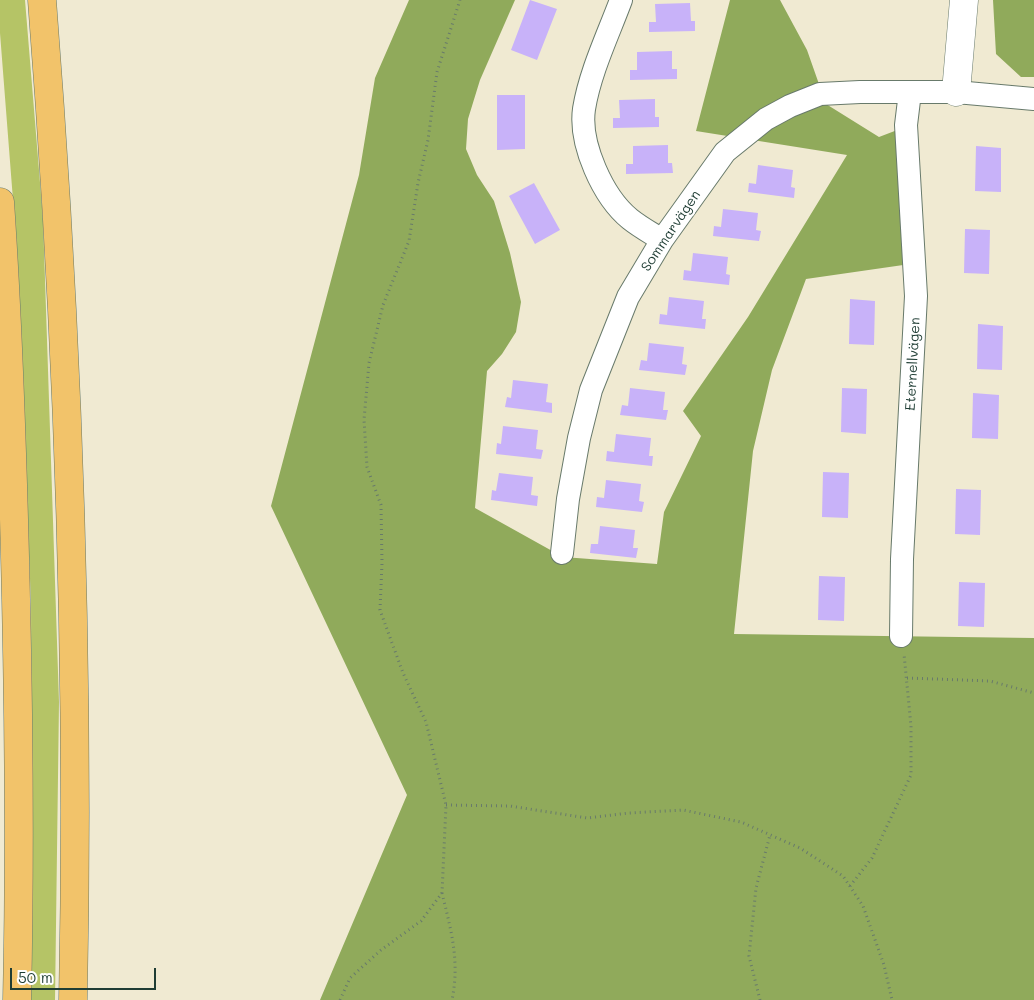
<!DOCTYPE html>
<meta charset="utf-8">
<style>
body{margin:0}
#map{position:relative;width:1034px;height:1000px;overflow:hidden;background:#f0ead2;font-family:Mali,sans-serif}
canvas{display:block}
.scale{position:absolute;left:10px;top:968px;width:146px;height:22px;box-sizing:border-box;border:2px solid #1f3d34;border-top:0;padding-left:6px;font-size:15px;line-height:18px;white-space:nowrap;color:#1f3d34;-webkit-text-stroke:4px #fff;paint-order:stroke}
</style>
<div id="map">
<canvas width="1034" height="1000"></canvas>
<div class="scale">50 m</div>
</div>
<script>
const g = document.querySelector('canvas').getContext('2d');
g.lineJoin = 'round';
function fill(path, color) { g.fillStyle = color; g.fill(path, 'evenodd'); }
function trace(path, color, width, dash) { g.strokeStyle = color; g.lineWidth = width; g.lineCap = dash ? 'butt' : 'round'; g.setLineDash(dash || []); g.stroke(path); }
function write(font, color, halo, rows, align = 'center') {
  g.font = font + ' Mali,sans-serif'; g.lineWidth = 4; g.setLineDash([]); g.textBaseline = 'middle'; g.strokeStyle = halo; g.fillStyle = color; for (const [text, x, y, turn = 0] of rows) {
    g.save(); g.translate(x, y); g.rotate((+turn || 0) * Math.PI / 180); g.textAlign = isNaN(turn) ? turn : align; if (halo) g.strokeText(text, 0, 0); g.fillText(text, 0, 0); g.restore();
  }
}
fill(new Path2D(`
 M0 0H25L43 219 59 702 55 1000H30L32 943 31 601 13 200 0 33Z`), '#b5c466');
fill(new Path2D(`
 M409 0H515L480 80 468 119 466 149 477 175 494 201 510 253 521 302 516 332 502 354 487 371 475 508 563 557 657 564 664 512 701 436 683 411 748 317 847 155 696 131 730 0H780L807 50 826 104 879 137 913 124 924 262 806 279 772 370 753 451 734 634 1034 638V1000H320L407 795 271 506 359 175 375 78Z
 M993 0H1034V77H1021L996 54Z`), '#90aa5b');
fill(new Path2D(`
 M530 0 557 9 537 60 511 50Z
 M690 3 691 21H695V31L649 32V22H656L655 4Z
 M672 51V69H677V79L630 80V70H637V52Z
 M497 95H525V149L497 150Z
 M655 99V117H659V127L613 128V118H620L619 100Z
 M668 145V163H672L673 173 626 174V164H633V146Z
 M976 146 1001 148V192L975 191Z
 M758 165 793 170 791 187 795 188 794 198 748 192 749 183 756 184Z
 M534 183 560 230 535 244 509 196Z
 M723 209 758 213 756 230 761 231 759 241 713 236 714 226 721 227Z
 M965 229 990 230 989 274 964 273Z
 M693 253 728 257 726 274 730 275 729 285 683 280 684 270 691 271Z
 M669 297 704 301 702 319H706L705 329 659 324 660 314 667 315Z
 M850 299 875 301 874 345 849 344Z
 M978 324 1003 326 1002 370 977 369Z
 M649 343 684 347 682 364 687 365 685 375 639 370 641 360 647 361Z
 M513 380 548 384 546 402 552 403V413L505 407 507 397 511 398Z
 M630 388 665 392 663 410H668L666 420 620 415 622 405 628 406Z
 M842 388 867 389 866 434 841 432Z
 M973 393 999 395 998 439 972 438Z
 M503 426 538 430 536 449 543 450 541 459 496 454 497 443 501 444Z
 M616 434 651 438 649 456H653L652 466 606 461 607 451 614 452Z
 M823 472 849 473 848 518 822 517Z
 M499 473 533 477 531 495 538 496 537 506 491 500 492 490 496 491Z
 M606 480 641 484 639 501 644 502 642 512 596 507 597 497 604 498Z
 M956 489 981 490 980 535 955 534Z
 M600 526 635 530 633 548H638L636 558 590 553 591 544H598Z
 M819 576 845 577 844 621 818 620Z
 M959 582 985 583 984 627 958 626Z`), '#c8b2f9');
const minor = new Path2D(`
 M621 0C608 35 590 72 584 109 579 144 603 197 630 219 640 227 651 233 662 240
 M562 553 568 499 579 438 591 390 628 297 662 240 725 152 766 119 790 106 820 94 860 92H956L1034 99
 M901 636 902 559 916 296 906 125 910 92`);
const tertiary = new Path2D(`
 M956 92 964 0`);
const motorway = new Path2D(`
 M42 0C68 332 80 667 73 1000
 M0 202C9 334 13 466 16 599 19 732 20 866 17 1000`);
trace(minor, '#687a6b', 24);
trace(tertiary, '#687a6b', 29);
trace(motorway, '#687a6b', 29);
trace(new Path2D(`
 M907 678 990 681 1034 693
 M446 805 510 806 587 818 629 813 683 810 741 822 800 848 843 876 863 906 884 965 892 1000
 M850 886 872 858 911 775V726L904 654
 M442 893C451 930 460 961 452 1000
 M340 1000 350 978 381 950 421 921 442 893 446 805 426 722 403 673 380 610 382 563 381 505 367 467 364 420 369 363 383 305 409 241 418 183 428 140 437 72 460 0
 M760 1000 749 956 756 888 770 835`), '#687a6b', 3, [1, 4]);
trace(minor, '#fff', 22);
trace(tertiary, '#fff', 28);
trace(motorway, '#f2c36a', 28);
write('14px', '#1f3d34', '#fff', [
 ["Sommarvägen",671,231,-56],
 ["Eternellvägen",913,364,-87]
]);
</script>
